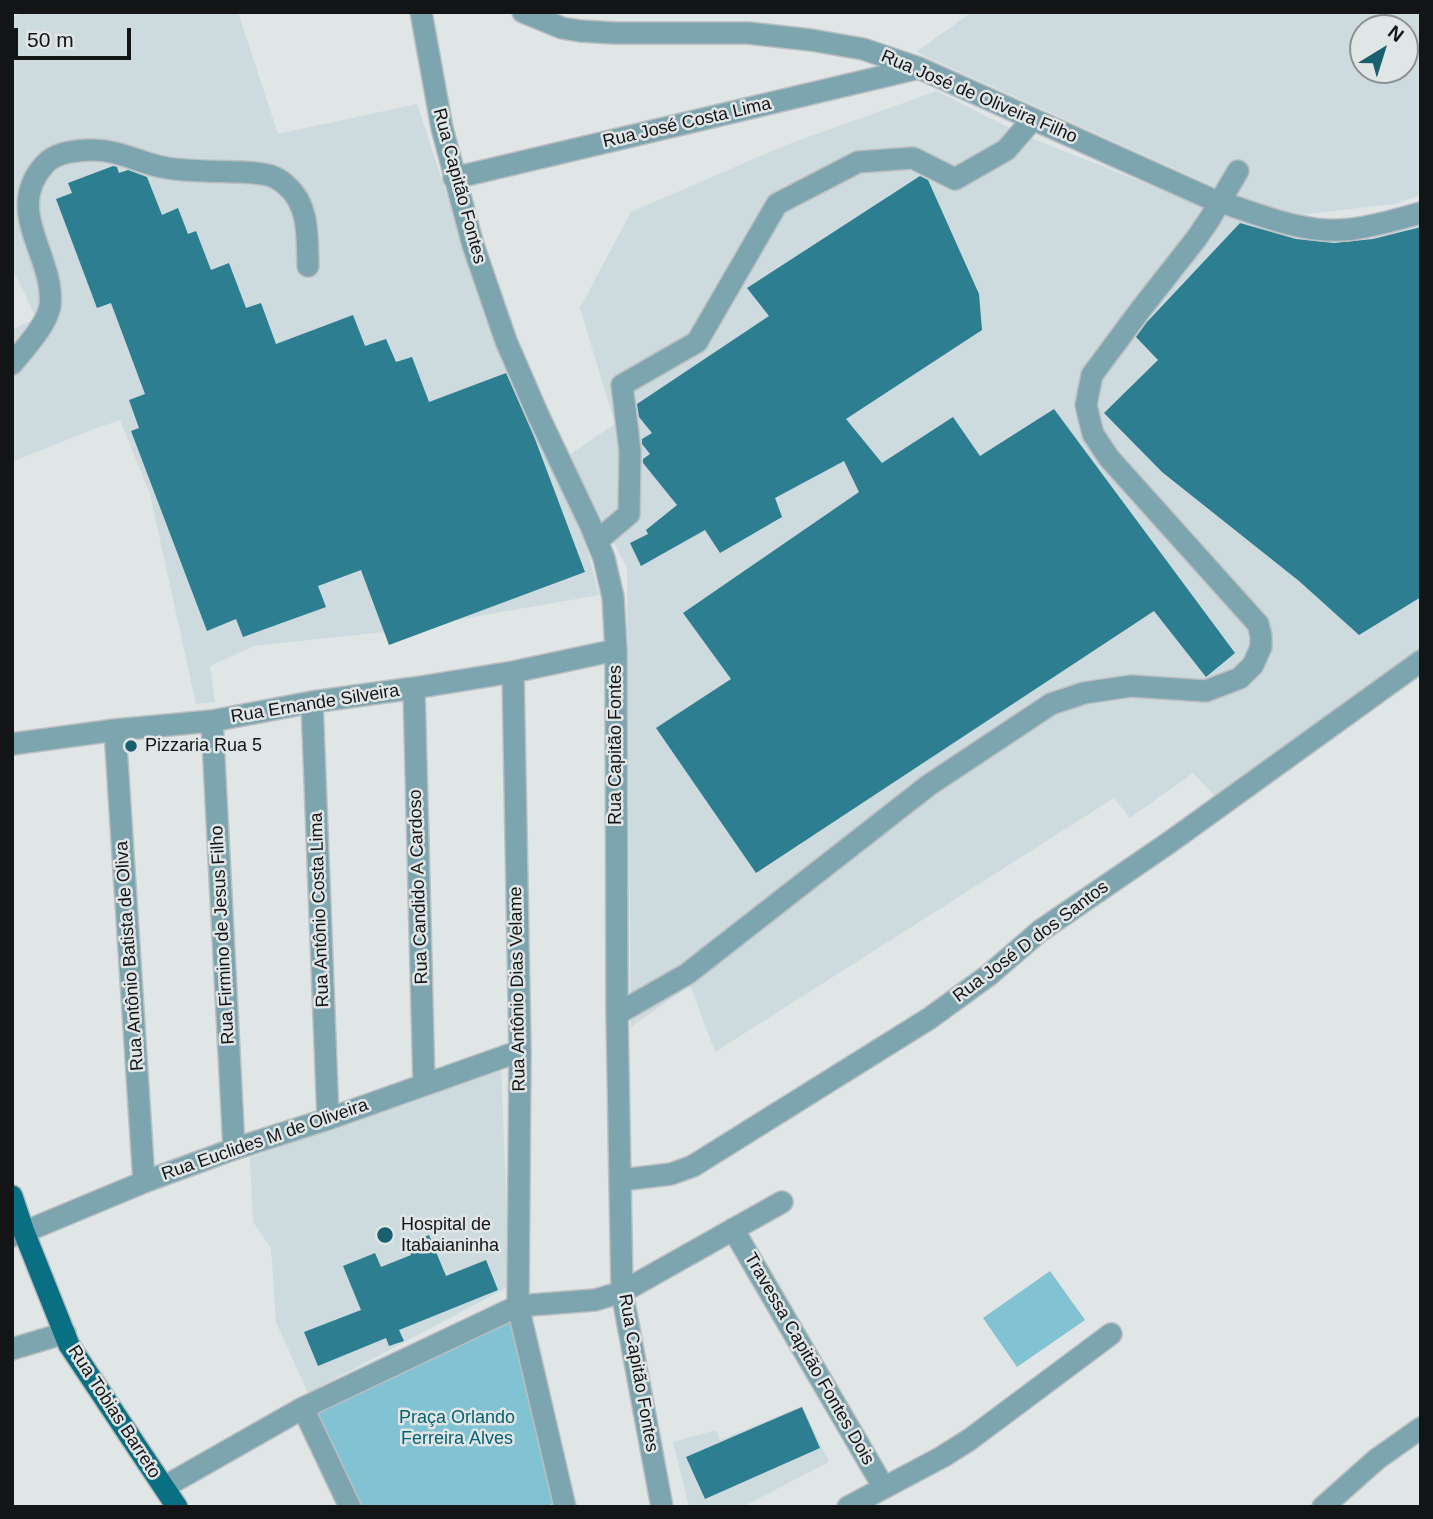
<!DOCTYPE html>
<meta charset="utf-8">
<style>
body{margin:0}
#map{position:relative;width:1433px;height:1519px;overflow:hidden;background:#e0e5e6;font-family:Helvetica,sans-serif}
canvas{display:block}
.frame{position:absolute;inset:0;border:14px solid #131415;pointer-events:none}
.north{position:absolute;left:1349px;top:14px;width:70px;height:70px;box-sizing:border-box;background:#e0e5e6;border:2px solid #8e9192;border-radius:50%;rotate:38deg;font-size:19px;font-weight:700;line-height:28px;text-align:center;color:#131415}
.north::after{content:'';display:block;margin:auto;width:24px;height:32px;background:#185f70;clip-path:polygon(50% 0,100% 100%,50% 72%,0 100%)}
.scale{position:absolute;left:14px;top:28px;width:117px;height:32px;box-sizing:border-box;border:4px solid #131415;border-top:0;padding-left:9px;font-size:21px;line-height:24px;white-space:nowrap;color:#131415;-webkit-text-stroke:5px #e0e5e6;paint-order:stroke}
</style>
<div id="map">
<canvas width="1433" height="1519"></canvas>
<div class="frame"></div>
<div class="north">N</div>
<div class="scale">50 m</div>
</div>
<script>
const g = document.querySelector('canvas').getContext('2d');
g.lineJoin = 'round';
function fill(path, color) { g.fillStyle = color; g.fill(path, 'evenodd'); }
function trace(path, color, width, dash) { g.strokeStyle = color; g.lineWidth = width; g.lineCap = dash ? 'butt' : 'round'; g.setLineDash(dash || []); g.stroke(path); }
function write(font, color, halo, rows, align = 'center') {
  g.font = font + ' Helvetica,sans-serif'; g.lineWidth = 5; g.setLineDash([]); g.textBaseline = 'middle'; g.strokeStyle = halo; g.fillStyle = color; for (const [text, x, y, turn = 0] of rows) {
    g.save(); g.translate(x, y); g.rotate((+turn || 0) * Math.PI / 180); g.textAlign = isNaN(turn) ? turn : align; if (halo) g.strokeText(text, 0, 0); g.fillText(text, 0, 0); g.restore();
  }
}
fill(new Path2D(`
 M24 12H238L278 134 417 104 497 347 583 532 599 595 393 631 254 646 210 666 215 702 196 704 150 494 120 420 91 430 12 462V330L36 318 12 267V18Z
 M972 12H1421V195L1394 204 1298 215 1240 198 916 52ZM1363 28H1405V70H1363Z
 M937 91 1021 134 1240 221 1333 241 1421 220V648L1217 798 1193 773 1130 818 1114 798 715 1052 690 985 631 1027 627 568 569 455 615 424 580 308 631 212 786 145Z
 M501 1066 510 1286 308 1393 276 1322 271 1248 253 1222 250 1158Z
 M802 1406 829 1462 742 1507H689L673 1442 716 1430 720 1440Z`), '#cddade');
fill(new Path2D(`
 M1050 1271 1085 1320 1017 1367 983 1318Z
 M514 1315 553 1504 543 1507H360L316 1409Z`), '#81c2d3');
fill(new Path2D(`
 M113 166 117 167 119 173 128 170 147 177 162 215 178 208 188 234 196 231 211 270 229 263 246 308 261 303 276 344 353 315 365 346 386 339 396 362 412 357 429 402 506 373 535 439 585 572 389 645 361 570 318 586 326 607 243 637 236 619 207 631 131 431 139 428 129 400 145 394 111 303 97 308 56 199 72 193 68 183Z
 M920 176 928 180 979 294 982 330 846 419 882 463 953 417 980 456 1054 409 1235 653 1206 677 1154 611 756 873 656 728 731 679 683 613 859 492 844 461 775 498 782 517 720 553 705 530 641 566 630 543 648 534 646 530 677 505 643 463V459L650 454 642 444V439L652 433 639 417 637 404 769 316 747 288Z
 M1240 223 1296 239 1334 243 1373 239 1421 227V597L1359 635 1299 581 1162 472 1104 413 1158 360 1136 337 1147 322Z
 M429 1235 446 1276 486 1260 498 1290 399 1330 404 1341 389 1346 386 1338 318 1366 304 1332 361 1310 343 1266 375 1253 381 1267 411 1255 406 1244Z
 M802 1407 820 1448 705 1499 686 1457Z`), '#2e7e91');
const minor = new Path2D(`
 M421 12 442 128 473 245 506 341 539 417 590 524 604 558 613 597 616 650 617 1014 622 1292 662 1507
 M523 12 562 28 580 31 614 33H748L811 40 863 49 919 68 1211 199C1257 213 1304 236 1353 229 1376 226 1398 219 1421 213
 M454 178 919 68
 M12 364C24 349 47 325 50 306 56 257 2 211 45 164 56 152 74 151 90 150 118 149 141 164 167 168 192 172 218 171 242 172 252 173 265 173 274 177 278 179 284 183 287 186 310 206 307 239 308 266
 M597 541 629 514 630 451 622 385 697 342 777 204 858 162 913 158 955 179 1006 150 1033 119
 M513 672 520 1051 518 1306 565 1507
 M414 688 424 1085
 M312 702 328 1119
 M212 721 234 1149
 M115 730 144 1182
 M12 744 115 730 212 721 312 702 414 688 513 672 616 650
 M617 1014 687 974 929 785 1051 704 1084 693 1131 686 1206 691 1240 678 1253 665 1261 647V636L1258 624 1109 458 1093 434 1086 405 1092 375 1141 309 1196 239 1209 220 1238 171
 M621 1180 671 1174 693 1166 930 1018 989 975 1040 931 1170 842 1421 661
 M733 1229 884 1488
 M12 1236 24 1232 144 1182 234 1149 328 1119 520 1051
 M12 1349 65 1333
 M303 1408 350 1507
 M164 1487 303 1408 518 1306 595 1300 622 1292 782 1202
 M848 1507 942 1457 969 1440 1111 1334
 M1323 1507 1377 1459 1421 1428`);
const major = new Path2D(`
 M12 1196 24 1232 69 1345 177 1507`);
trace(minor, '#bbbfc0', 24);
trace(major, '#bbbfc0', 24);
trace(minor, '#7da5b0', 21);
trace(major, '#096f83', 21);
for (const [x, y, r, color] of [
 [131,746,7,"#185f70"],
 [385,1235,9,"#185f70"]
]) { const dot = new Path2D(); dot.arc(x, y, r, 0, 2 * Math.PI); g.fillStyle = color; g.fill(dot); trace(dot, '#e0e5e6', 2.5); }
write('18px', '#131415', '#e0e5e6', [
 ["Rua José de Oliveira Filho",979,97,23],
 ["Rua José Costa Lima",687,123,-13],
 ["Rua Capitão Fontes",459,186,75],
 ["Rua Ernande Silveira",315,704,-9],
 ["Rua Capitão Fontes",616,745,-90],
 ["Rua Candido A Cardoso",419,887,-92],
 ["Rua Antônio Costa Lima",320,910,-92],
 ["Rua Firmino de Jesus Filho",223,935,-93],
 ["Rua José D dos Santos",1031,942,-37],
 ["Rua Antônio Batista de Oliva",130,956,-94],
 ["Rua Antônio Dias Velame",518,989,-91],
 ["Rua Euclides M de Oliveira",265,1140,-19],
 ["Travessa Capitão Fontes Dois",809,1359,60],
 ["Rua Capitão Fontes",638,1373,80],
 ["Rua Tobias Barreto",114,1412,57]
]);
write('18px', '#131415', '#e0e5e6', [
 ["Pizzaria Rua 5",145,746],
 ["Hospital de",401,1225],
 ["Itabaianinha",401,1246]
], 'left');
write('18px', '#066173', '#e0e5e6', [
 ["Praça Orlando",457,1418],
 ["Ferreira Alves",457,1439]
]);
</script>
